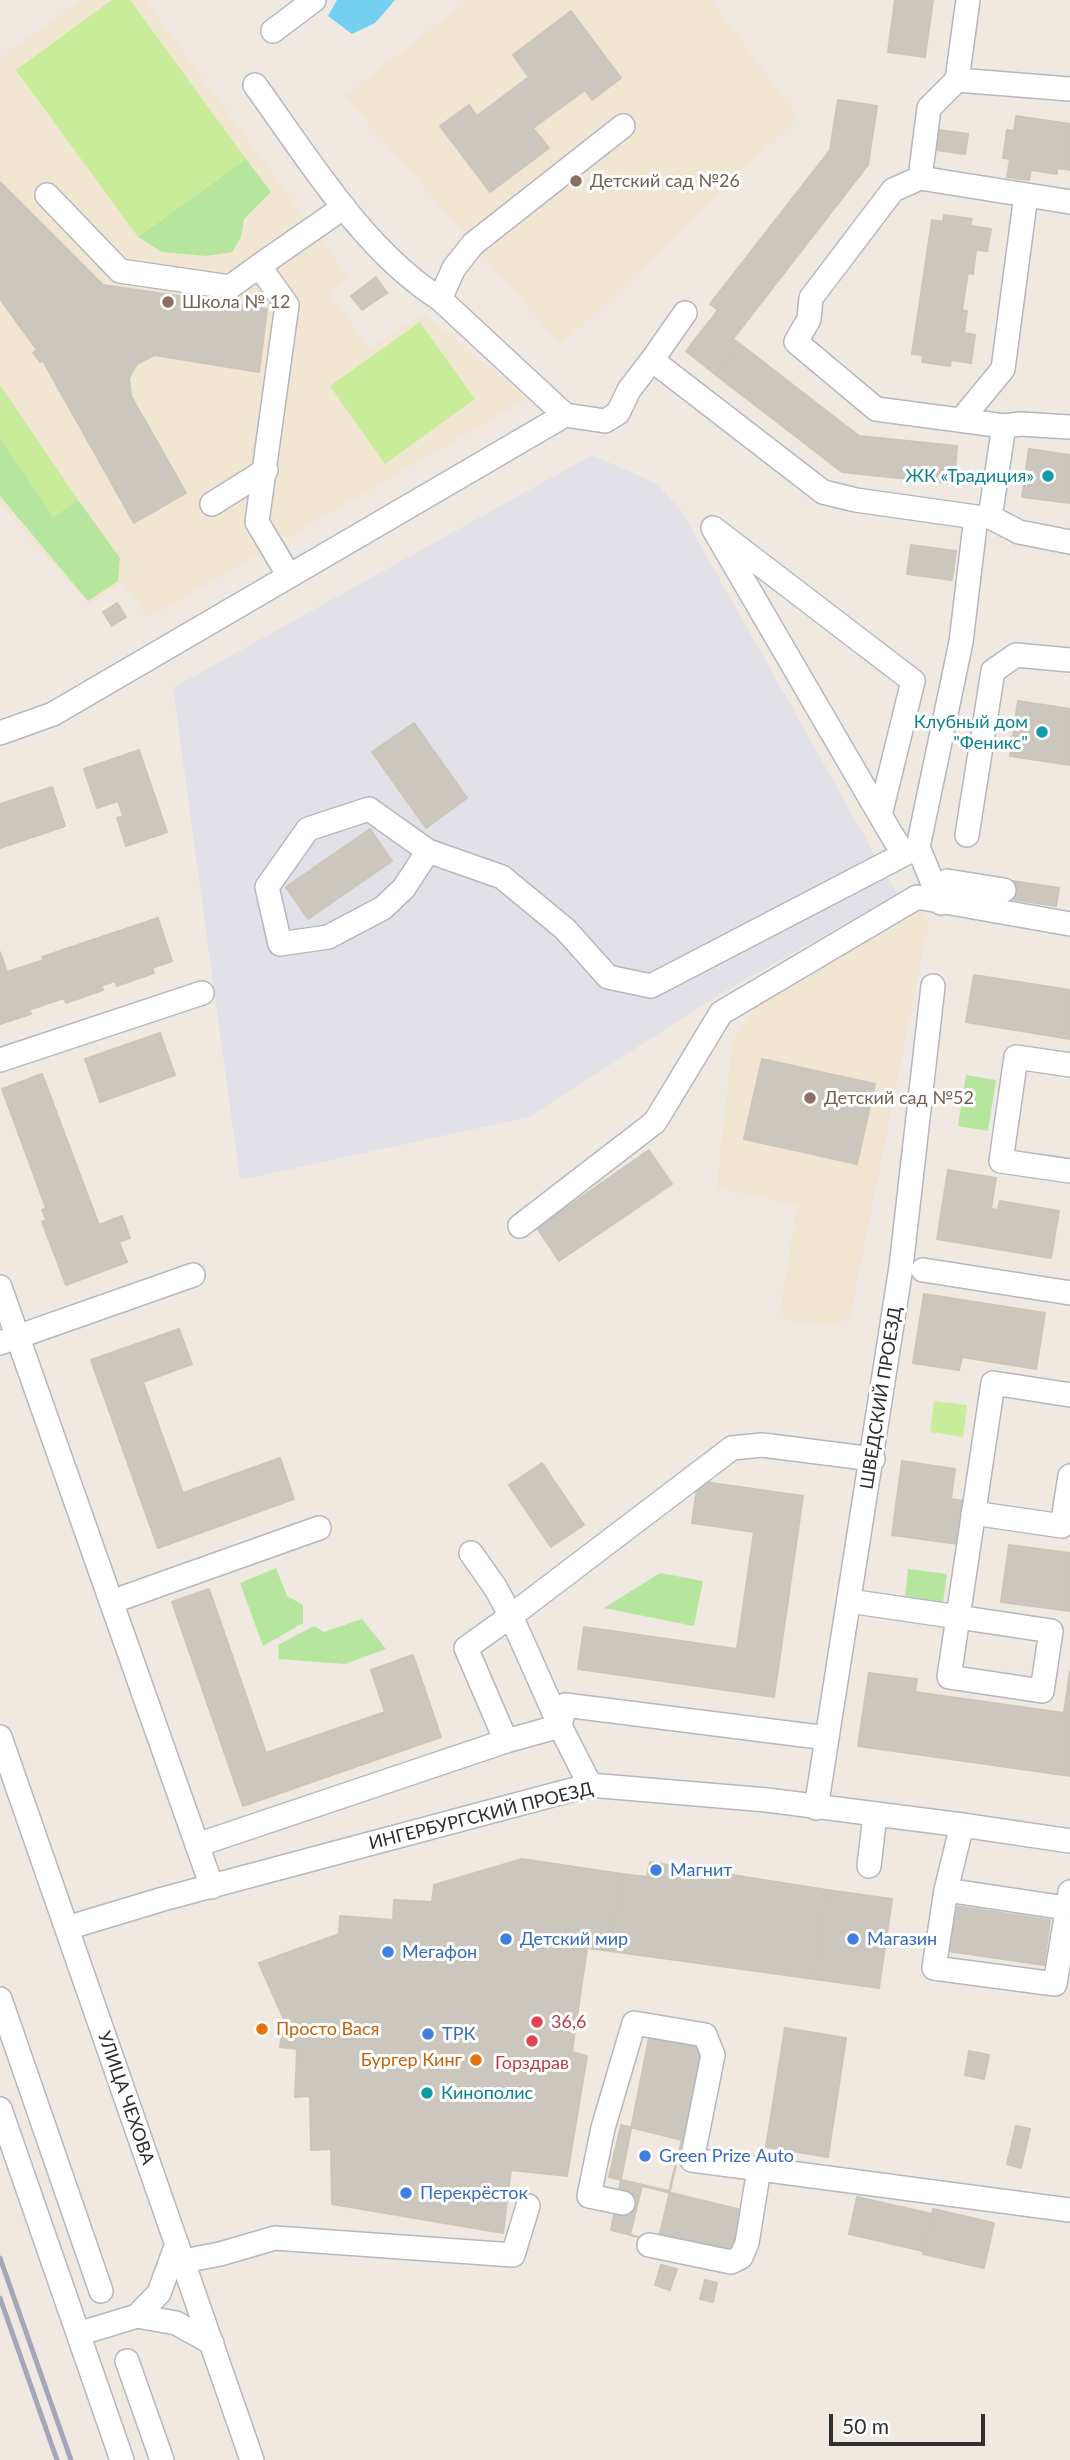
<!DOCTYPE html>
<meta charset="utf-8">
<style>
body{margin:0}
#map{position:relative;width:1070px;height:2460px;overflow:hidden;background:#efe9e1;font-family:Lato,sans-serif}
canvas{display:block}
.scale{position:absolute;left:829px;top:2414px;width:156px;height:32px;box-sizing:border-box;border:4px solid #2e2e2e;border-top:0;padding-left:9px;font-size:21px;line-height:24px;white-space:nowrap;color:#2e2e2e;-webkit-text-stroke:5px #fff;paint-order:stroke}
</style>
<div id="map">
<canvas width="1070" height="2460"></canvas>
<div class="scale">50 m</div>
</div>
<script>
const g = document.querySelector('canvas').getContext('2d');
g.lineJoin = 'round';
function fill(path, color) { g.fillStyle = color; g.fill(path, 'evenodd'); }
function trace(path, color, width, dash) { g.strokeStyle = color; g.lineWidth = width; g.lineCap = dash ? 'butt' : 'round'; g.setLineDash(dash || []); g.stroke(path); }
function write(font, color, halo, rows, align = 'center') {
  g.font = font + ' Lato,sans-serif'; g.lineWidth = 6; g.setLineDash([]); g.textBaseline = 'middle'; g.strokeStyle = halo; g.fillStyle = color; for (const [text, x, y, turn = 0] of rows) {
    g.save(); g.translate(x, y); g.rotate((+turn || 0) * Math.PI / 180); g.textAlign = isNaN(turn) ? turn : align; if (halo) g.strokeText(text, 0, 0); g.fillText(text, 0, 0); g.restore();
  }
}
fill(new Path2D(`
 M592 455 657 484 682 512 897 894 717 996 529 1117 240 1180 173 688Z`), '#e3e1e8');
fill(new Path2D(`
 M81 0H145L348 277 328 292 370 349 424 313 526 399 148 618 122 583 89 604 0 504V58Z
 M469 0H711L798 118 561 345 345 96Z
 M918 906 929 921 850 1317 837 1326 790 1321 780 1312 797 1205 717 1188 732 1042 764 996Z`), '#f0e6d1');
fill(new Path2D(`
 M246 159 271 192 244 219 241 237 232 252 207 256 162 252 138 237Z
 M0 438 53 516 78 500 120 558 118 581 88 601 0 496Z
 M966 1075 996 1080 988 1131 958 1126Z
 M276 1568 287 1596 303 1605V1623L263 1646 240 1583Z
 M908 1569 947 1574 943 1603 905 1598Z
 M660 1573 703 1581 694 1626 604 1608Z
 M362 1619 386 1649 345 1664 279 1659 278 1645 314 1626 324 1632Z`), '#b6e59e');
fill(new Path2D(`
 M112 0H130L246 159 138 237 16 70Z
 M420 322 475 399 385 464 330 386Z
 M0 385 78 500 54 517 0 438Z
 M934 1401 967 1405 963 1437 930 1432Z`), '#c9ec9a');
fill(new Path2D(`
 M337 0H395L375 23 352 34 328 16Z`), '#75cff0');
const building = new Path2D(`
 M895 0H933L925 57 888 52Z
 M571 11 621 78 592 100 585 90 533 128 549 148 490 192 440 126 469 105 477 116 529 77 513 55Z
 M838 100 877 106 868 165 733 339 740 344 716 375 686 351 718 310 710 304 830 150Z
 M1016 116 1070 124V170L1057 168V174L1031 170 1029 180 1007 177 1010 159 1003 158 1007 130 1014 131Z
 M939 130 968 134 965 154 936 150Z
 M0 182 103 285 267 309 259 372 154 355 137 364 129 378 131 396 186 493 134 523 43 361 40 362 33 353 37 350 0 299Z
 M944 215 972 219 970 226 991 229 987 251 976 250 973 274 968 273 962 310 967 311 964 333 975 335 971 363 951 360 950 366 922 362 923 355 912 354 932 220 943 222Z
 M376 277 387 293 362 310 351 296Z
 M740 344 859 436 957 446 954 484 842 472 716 375Z
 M1029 449 1070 455V503L1022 497Z
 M911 545 956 551 952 580 907 574Z
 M117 603 126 617 112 626 103 612Z
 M1018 701 1070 709V765L1010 756Z
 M414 723 467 798 426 828 372 752Z
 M139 750 167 832 126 846 117 818 123 816 118 801 97 808 84 769Z
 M52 787 65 826 0 848V804Z
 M370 829 392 861 308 919 286 887Z
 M1006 880 1059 888 1056 906 1003 898Z
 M158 918 172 961 152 968 154 973 117 986 115 981 101 986 103 990 66 1003 64 998 29 1010 31 1014 0 1024V952L7 972 44 960 42 957Z
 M974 975 1070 990V1039L966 1022Z
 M160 1033 175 1075 100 1102 85 1059Z
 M762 1059 875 1084 857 1164 744 1139Z
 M42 1074 99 1225 122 1216 130 1238 119 1242 127 1262 66 1285 42 1222 46 1220 42 1210 46 1208 2 1089Z
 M649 1150 672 1184 559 1261 537 1228Z
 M948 1170 996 1178 991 1209 998 1210 1000 1201 1059 1211 1051 1258 937 1239Z
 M924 1294 1045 1313 1036 1369 962 1357 959 1370 913 1363Z
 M179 1329 192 1364 143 1382 183 1493 280 1458 294 1499 158 1548 91 1360Z
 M902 1461 955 1469 951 1499 964 1501 958 1544 892 1535Z
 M542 1463 584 1525 551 1547 509 1485Z
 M698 1481 803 1496 774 1697 578 1669 584 1627 737 1649 754 1532 692 1523Z
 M1009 1545 1070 1553V1611L1001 1602Z
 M209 1589 266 1753 385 1712 371 1670 413 1655 441 1737 243 1806 172 1602Z
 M1070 1671V1776L858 1746 869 1673 917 1679 915 1692 1064 1713Z
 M522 1859 622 1874 610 1951 587 1948 572 2052 587 2056 567 2176 511 2170 503 2233 332 2204 331 2149 311 2150 310 2096 295 2097 297 2049 280 2047 284 2020 259 1963 339 1934 340 1916 393 1920 394 1900 432 1902 434 1885Z
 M650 1862 827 1890 814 1979 610 1951 622 1874 647 1877Z
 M827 1890 892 1899 879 1988 814 1979Z
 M955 1906 1050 1920 1044 1965 948 1951Z
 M785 2028 846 2038 828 2157 766 2147Z
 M650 2033 704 2046 658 2242 611 2230Z
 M969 2051 989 2055 984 2079 965 2075Z
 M621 2125 682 2140 669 2191 609 2177Z
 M1016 2126 1030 2129 1021 2168 1007 2164Z
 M642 2186 742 2210 729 2260 630 2235Z
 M857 2197 932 2214 923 2251 849 2234Z
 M933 2209 994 2223 984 2268 923 2254Z
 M661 2265 677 2269 670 2290 655 2285Z
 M705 2280 717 2283 713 2302 700 2299Z`);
fill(building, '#cbc7bf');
trace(building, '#cbc5ba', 2);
const minor = new Path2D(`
 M273 31 314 0
 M957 80 1070 89
 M255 85C308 158 363 250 440 299
 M623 126 473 244 454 268 440 299 565 415 605 421 618 413 629 390 652 360
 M920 178 929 108 957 80 968 0
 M47 195 120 271 230 287 259 266
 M685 313 652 360 823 492 856 500 976 517H990L1004 426 876 409 796 342 809 319 811 298 893 190 920 178 1070 202
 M961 420 1003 369 1026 195
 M1004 426 1020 424 1070 427
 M212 504 266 470
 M990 517 1019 532 1070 542
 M289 576 257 522 287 305 259 266 344 207
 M0 733 53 714 565 415
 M880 815 913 681 713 528 890 832 903 853
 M967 835 993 671 1016 655 1070 660
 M428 851 404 888 383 908 328 937 280 944 267 887 308 829 369 809 428 851 502 877 565 929 608 977 651 986 918 847
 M947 881 1004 890
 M941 903 918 847 961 642 976 517
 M0 1060 202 993
 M1070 1065 1016 1057 1001 1161 1070 1171
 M520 1226 655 1122 721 1013 917 897 1070 924
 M923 1270 1070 1293
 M0 1287 212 1887
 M0 1343 193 1275
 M973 1513 1062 1526 1070 1476
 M471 1553 495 1587 511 1616 466 1648 506 1741 560 1726 565 1705 827 1738
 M849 1601 958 1617 949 1677 1042 1691 1051 1631 958 1617 993 1383 1070 1395
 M111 1602 319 1528
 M0 1737 252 2460
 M590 1785 560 1726 511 1616 732 1448 762 1445 873 1459
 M816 1808 901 1267 933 986
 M962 1825 946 1890 934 1968 1055 1984 1070 1892
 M197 1845 506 1741
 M869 1866 875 1815
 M946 1890 1066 1908
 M67 1928 163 1899 590 1785 767 1800 962 1825 1070 1841
 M0 1999 101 2291
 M0 2109 122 2460
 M623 2203 589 2196 603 2128 634 2023 705 2035 713 2055 692 2160 1070 2210
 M177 2244 159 2293 137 2316 176 2323 212 2343
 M649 2245 731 2262 741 2257 747 2243 759 2169
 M184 2261 220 2254 275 2238 513 2255 528 2206
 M78 2334 137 2316
 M127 2361 162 2460`);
trace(minor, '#b4b7c1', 26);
trace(minor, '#fff', 23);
trace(new Path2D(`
 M0 2258 71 2460
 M0 2298 57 2460`), '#a3a6b8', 5);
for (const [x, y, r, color] of [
 [576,181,7,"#8d6e63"],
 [168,302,7,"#8d6e63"],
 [1048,476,7,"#0f9aa8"],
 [1042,732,7,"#0f9aa8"],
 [810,1098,7,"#8d6e63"],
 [656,1870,7,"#3f7fe0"],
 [506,1939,7,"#3f7fe0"],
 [853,1939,7,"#3f7fe0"],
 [388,1952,7,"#3f7fe0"],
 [537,2022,7,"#e0444e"],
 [262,2029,7,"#e8710a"],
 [428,2034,7,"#3f7fe0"],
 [532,2041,7,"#e0444e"],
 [476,2060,7,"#e8710a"],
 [427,2093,7,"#0f9aa8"],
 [645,2156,7,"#3f7fe0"],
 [406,2193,7,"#3f7fe0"]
]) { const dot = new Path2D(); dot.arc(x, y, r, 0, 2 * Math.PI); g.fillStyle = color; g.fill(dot); trace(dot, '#fff', 2.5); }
write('18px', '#785e54', '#fff', [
 ["Детский сад №26",590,181],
 ["Школа № 12",182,302],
 ["Детский сад №52",824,1098]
], 'left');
write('18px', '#0d838f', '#fff', [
 ["ЖК «Традиция»",1034,476],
 ["Клубный дом",1028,722],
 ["\"Феникс\"",1028,743],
 ["Кинополис",441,2093,"left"]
], 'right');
write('18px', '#2e2e2e', '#fff', [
 ["ШВЕДСКИЙ ПРОЕЗД",881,1398,-81],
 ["ИНГЕРБУРГСКИЙ ПРОЕЗД",481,1816,-14],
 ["УЛИЦА ЧЕХОВА",126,2098,71]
]);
write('18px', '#366cbe', '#fff', [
 ["Магнит",670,1870],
 ["Детский мир",520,1939],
 ["Магазин",867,1939],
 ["Мегафон",402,1952],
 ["ТРК",442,2034],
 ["Green Prize Auto",659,2156],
 ["Перекрёсток",420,2193]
], 'left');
write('18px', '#be3a42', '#fff', [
 ["36,6",551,2022],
 ["Горздрав",532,2063,"center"]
], 'left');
write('18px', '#c56008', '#fff', [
 ["Просто Вася",276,2029],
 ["Бургер Кинг",462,2060,"right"]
], 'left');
</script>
